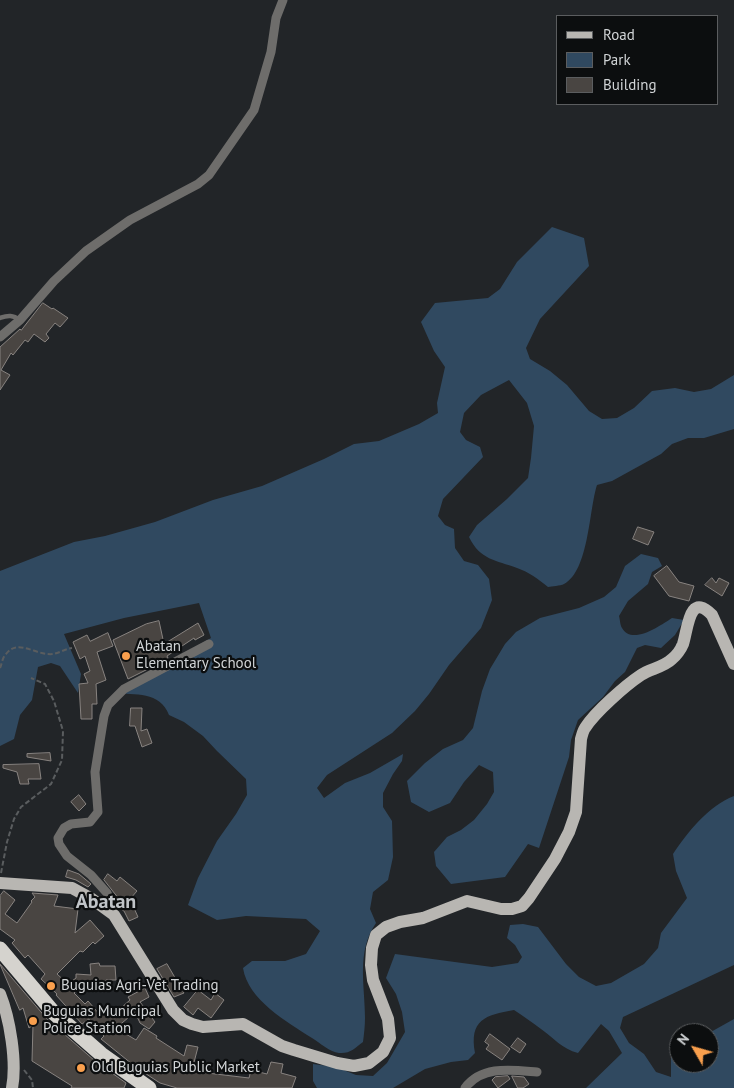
<!DOCTYPE html>
<style>
body{margin:0}
#map{position:relative;width:734px;height:1088px;overflow:hidden;background:#222528;font-family:"PT Sans",sans-serif}
canvas{display:block}
.legend{position:absolute;left:556px;top:15px;width:162px;height:90px;box-sizing:border-box;background:#0c0e0f;border:1px solid #5b5d5f;margin:0;padding:6px 9px;list-style:none;font-size:15px;color:#d1d4d6}
.legend li{display:flex;align-items:center;gap:10px;height:25px}
.legend b{width:25px;border:1px solid #5b5d5f}
.north{position:absolute;left:669px;top:1023px;width:50px;height:50px;box-sizing:border-box;background:#0c0e0f;border:1px solid #5b5d5f;border-radius:50%;rotate:308deg;font-size:14px;font-weight:700;line-height:20px;text-align:center;color:#d1d4d6}
.north::after{content:'';display:block;margin:auto;width:18px;height:22px;background:#f99f4d;clip-path:polygon(50% 0,100% 100%,50% 72%,0 100%)}
</style>
<div id="map">
<canvas width="734" height="1088"></canvas>
<ul class="legend">
<li><b style="height:6px;background:#b8b6b2"></b>Road</li>
<li><b style="height:14px;background:#304960"></b>Park</li>
<li><b style="height:14px;background:#494542"></b>Building</li>
</ul>
<div class="north">N</div>
</div>
<script>
const g = document.querySelector('canvas').getContext('2d');
g.lineJoin = 'round';
function fill(path, color) { g.fillStyle = color; g.fill(path, 'evenodd'); }
function trace(path, color, width, dash) { g.strokeStyle = color; g.lineWidth = width; g.lineCap = dash ? 'butt' : 'round'; g.setLineDash(dash || []); g.stroke(path); }
function write(font, color, halo, rows, align = 'center') {
  g.font = font + ' "PT Sans",sans-serif'; g.lineWidth = 4.5; g.setLineDash([]); g.textBaseline = 'middle'; g.strokeStyle = halo; g.fillStyle = color; for (const [text, x, y, turn = 0] of rows) {
    g.save(); g.translate(x, y); g.rotate((+turn || 0) * Math.PI / 180); g.textAlign = isNaN(turn) ? turn : align; if (halo) g.strokeText(text, 0, 0); g.fillText(text, 0, 0); g.restore();
  }
}
fill(new Path2D(`
 M552 227 584 238 589 266 540 319 526 348 530 359 550 371 567 385 589 411 602 419 617 418 634 408 652 391 675 388 694 392 711 389 734 375V429L704 438H688L672 444 661 454 612 481 597 485C589 509 589 571 564 584 560 586 552 586 548 587 538 579 529 572 517 568 496 560 480 560 469 537L477 525 507 499 528 478 531 458 534 426 527 403 509 380 481 395 464 413 460 432 466 440 480 447 483 457 443 499 438 516 445 525 454 529 455 548 464 561 478 565 489 579 492 600 481 628 449 665 429 694 415 711 392 733 327 775 317 788 324 798 345 783 370 773 403 754 402 761 393 774 383 793V807L392 821 393 857 388 880 373 892 370 909 376 923C356 952 365 985 365 1018 365 1026 364 1034 363 1042 355 1048 350 1054 339 1053 330 1052 320 1043 312 1038 287 1022 248 1000 243 968L252 961H285L306 954 320 931 306 919 246 916 217 920 188 905 198 878 217 841 236 814 247 795 246 779 217 751 203 736 184 722 169 715C160 691 135 695 114 693L211 638 199 603 124 618 64 634 81 674 78 693 60 666 51 663 38 667 32 700 20 715 14 739 0 746V571L74 542 105 536 155 522 213 500 262 486 324 459 354 444 379 441 419 424 438 413 437 403 445 367 434 351 421 322 435 303 488 298 500 289 517 262Z
 M641 554 658 558 662 566 652 572 648 584 628 601 619 616C620 619 620 625 622 628 632 646 661 625 672 618L684 620 675 635 661 648 645 645 637 648 625 672 615 681 603 697 578 720 571 740 569 757 539 848 528 844 505 877 451 884 436 866 434 852 447 837 461 830 474 820 487 804 494 792 493 772 479 765 464 782 450 803 429 812 411 802 407 781 425 763 443 749 463 740 473 728 482 691 490 669 505 644 516 632 540 618 579 608 604 597 616 587 625 566Z
 M734 796V965L623 1017 620 1028 629 1043 644 1054 656 1072 671 1077V1058L679 1048V1063H709V1033L734 1019V1088H586L622 1053 609 1031 601 1024 578 1053C562 1049 554 1038 541 1029 532 1022 523 1016 514 1010 485 1015 469 1020 475 1053L468 1060 451 1062 425 1069 393 1088H317L313 1081V1064L336 1067 356 1075 373 1076 387 1063 405 1032 402 1012 396 994 386 978 395 954 492 967 518 963 522 957 515 945 507 938 510 925 523 924 538 927 566 964 579 977 596 986 611 983 644 964 658 948 661 933 687 898 676 871 673 854C688 832 708 806 734 796Z`), '#304960');
const building = new Path2D(`
 M43 303 52 309 53 308 68 318 60 327 55 323 46 334 49 338 45 342 34 334 28 342 25 340 13 355 11 353 1 370 10 375 0 390V347L20 329 21 330Z
 M638 527 654 532 648 545 633 539Z
 M667 566 679 582 694 586 689 601 669 596 654 576Z
 M712 578 716 583 719 578 729 583 722 596 705 585Z
 M159 621 164 644 198 623 204 635 195 640 194 638 167 656 168 658 151 662 152 667 128 679 113 640 146 624Z
 M108 633 113 646 97 652 106 680 96 684 97 704H92V719H81L79 684 88 683 84 674 90 671 85 656 80 659 73 642 87 635 90 641Z
 M131 708H142L141 731 147 729 152 743 142 747 135 726H130Z
 M50 753 51 761 27 757V754Z
 M39 764 41 779H28L29 784H20L17 772 3 768V765Z
 M79 795 86 804 79 811 71 802Z
 M68 870 79 874 91 884 88 887 76 880 66 877Z
 M108 874 117 881 120 877 137 891 130 899 138 917 129 921 124 911 119 908 117 901 119 899 104 880Z
 M4 891 15 900 5 914 17 923 32 902 31 901 35 897 32 893 58 895 54 906 78 909 75 933 90 920 104 936 95 944 93 942 83 952 80 951 57 974 68 984 76 978V974L91 975 90 964 99 963 100 966H115L116 980H106V988L83 985 74 993 85 1004 88 1001 101 1016 107 1010 112 1016 130 1000 128 997 145 988 149 997 140 1002 155 1022 149 1029 140 1023 135 1012 116 1028 136 1040 144 1028 157 1036 156 1038 184 1056 187 1045 198 1047 192 1070 199 1072 249 1078 251 1070 267 1074 271 1062 283 1064 281 1073 296 1077 292 1088H177L160 1083 137 1068 101 1039 104 1036 89 1019 82 1024 56 995 57 994 41 979 45 974 28 955 25 958 12 943 15 940 0 929V896Z
 M0 964 47 1019 95 1061 126 1083 124 1088H71L72 1086 32 1061 33 1025 29 1028 23 1008 20 1010Z
 M167 964 184 993 174 997 157 969Z
 M198 990 211 1000 215 993 224 1000 211 1018 198 1008 193 1015 184 1007Z
 M490 1034 510 1049 502 1060 486 1049 489 1045 485 1042Z
 M518 1038 526 1044 520 1053 511 1047Z
 M508 1076 510 1079 498 1088 492 1080 495 1077Z
 M512 1076 524 1077 529 1084 523 1088H518Z`);
fill(building, '#494542');
trace(building, '#888380', 1);
trace(new Path2D(`
 M0 668C2 664 2 658 6 654 18 638 36 656 53 654 59 653 65 649 72 648
 M1 873 7 842 14 819 21 807 51 784 62 760 63 731 54 701 45 684 31 678
 M24 1070 32 1080 33 1088`), '#5a5d5f', 2, [5, 2.5]);
trace(new Path2D(`
 M0 318C8 315 13 315 20 320`), '#6e6d6b', 4.5);
trace(new Path2D(`
 M0 337 20 320 54 281 86 251 130 220 198 184 209 175 254 110 271 52 276 18 283 0
 M114 915 112 904 107 893 91 875 67 856 59 844 58 838 64 828 71 824 90 822 98 812 95 772 104 716 108 705 124 689 209 644
 M465 1088C482 1065 512 1070 537 1072`), '#6e6d6b', 9);
trace(new Path2D(`
 M0 883 72 888 92 899 114 915 173 1010 183 1020 192 1024 203 1027 243 1024 282 1046 294 1050 337 1063 354 1066 369 1063 383 1052 390 1038 388 1019 373 980 371 965 372 948 376 935 386 927 400 922 423 918 467 901 501 909H512L522 906 529 898 555 859 569 832 576 812 581 739C582 735 583 731 585 728 595 712 626 685 641 675 650 669 664 667 672 659 676 656 681 649 683 644 688 629 689 591 712 615L734 664
 M0 994C10 1019 17 1062 12 1088`), '#b8b6b2', 12);
trace(new Path2D(`
 M0 949 54 1013 101 1054 149 1088`), '#d5d3ce', 15);
for (const [x, y, r, color] of [
 [126,656,5,"#f99f4d"],
 [51,986,5,"#f99f4d"],
 [33,1021,5,"#f99f4d"],
 [81,1068,5,"#f99f4d"]
]) { const dot = new Path2D(); dot.arc(x, y, r, 0, 2 * Math.PI); g.fillStyle = color; g.fill(dot); trace(dot, '#0c0e0f', 2); }
write('15px', '#d1d4d6', '#0c0e0f', [
 ["Abatan",136,647],
 ["Elementary School",136,664],
 ["Buguias Agri-Vet Trading",61,986],
 ["Buguias Municipal",43,1012],
 ["Police Station",43,1029],
 ["Old Buguias Public Market",91,1068]
], 'left');
write('bold 20px', '#c0c4c8', '#0c0e0f', [
 ["Abatan",106,902]
]);
</script>
